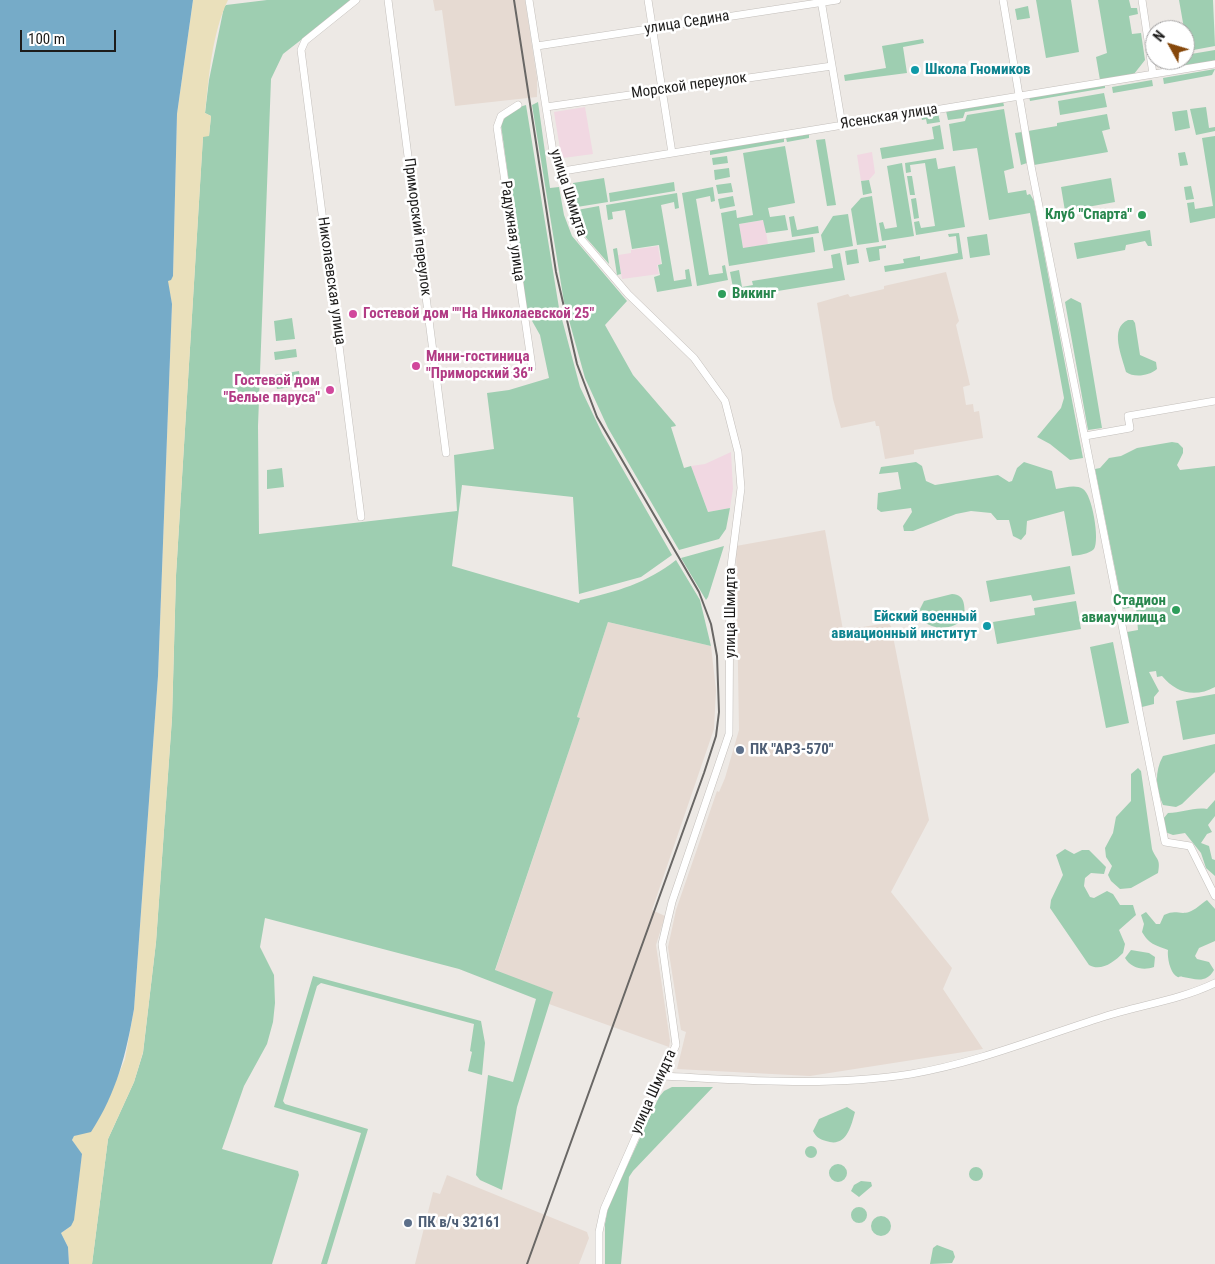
<!DOCTYPE html>
<meta charset="utf-8">
<style>
body{margin:0}
#map{position:relative;width:1215px;height:1264px;overflow:hidden;background:#ede9e5;font-family:"Roboto Condensed",sans-serif}
canvas{display:block}
.north{position:absolute;left:1145px;top:20px;width:50px;height:50px;box-sizing:border-box;background:#fff;border:1px solid #a5a4a4;border-radius:50%;rotate:309deg;font-size:14px;font-weight:700;line-height:20px;text-align:center;color:#1d1c1b}
.north::after{content:'';display:block;margin:auto;width:18px;height:22px;background:#86480b;clip-path:polygon(50% 0,100% 100%,50% 72%,0 100%)}
.scale{position:absolute;left:20px;top:30px;width:96px;height:22px;box-sizing:border-box;border:2px solid #1d1c1b;border-top:0;padding-left:6px;font-size:15px;line-height:18px;white-space:nowrap;color:#1d1c1b;-webkit-text-stroke:4px #fff;paint-order:stroke}
</style>
<div id="map">
<canvas width="1215" height="1264"></canvas>
<div class="north">N</div>
<div class="scale">100 m</div>
</div>
<script>
const g = document.querySelector('canvas').getContext('2d');
g.lineJoin = 'round';
function fill(path, color) { g.fillStyle = color; g.fill(path, 'evenodd'); }
function trace(path, color, width, dash) { g.strokeStyle = color; g.lineWidth = width; g.lineCap = dash ? 'butt' : 'round'; g.setLineDash(dash || []); g.stroke(path); }
function write(font, color, halo, rows, align = 'center') {
  g.font = font + ' "Roboto Condensed",sans-serif'; g.lineWidth = 5; g.setLineDash([]); g.textBaseline = 'middle'; g.strokeStyle = halo; g.fillStyle = color; for (const [text, x, y, turn = 0] of rows) {
    g.save(); g.translate(x, y); g.rotate((+turn || 0) * Math.PI / 180); g.textAlign = isNaN(turn) ? turn : align; if (halo) g.strokeText(text, 0, 0); g.fillText(text, 0, 0); g.restore();
  }
}
fill(new Path2D(`
 M585 107 593 154 563 158 561 155 554 112Z
 M872 152 875 173 869 180 861 181 857 155Z
 M764 220 768 244 743 249 739 224Z
 M658 246 661 264 657 265 659 274 622 279 618 255 631 253V250Z
 M731 452 733 489 730 508 708 512 691 466 705 464Z`), '#f1d8e2');
fill(new Path2D(`
 M433 0H525L537 78V97L455 106 442 10 435 11Z
 M946 272 959 321 956 325 970 385 963 387 966 405 973 404 974 412 979 411 983 438 914 450V454L885 459 879 426H876L875 421 841 428 833 399 817 303 848 294 850 297 884 289V286Z
 M825 530 843 630 888 623 891 626 929 820 891 892 952 968 943 989 983 1049 810 1076 677 1069 686 1032 681 1030 668 947 676 910 717 791 719 792 725 778 739 730 736 546Z
 M608 622 711 646 716 690 714 729 652 910 665 916 656 945 670 1041 669 1047 549 1004 552 992 495 971 580 718 577 717Z
 M447 1175 587 1232 589 1238 579 1264H415L433 1192 440 1194Z`), '#e6dad2');
fill(new Path2D(`
 M267 0H352L283 54 271 79 258 426 259 534 457 511 454 455 494 449 487 393 509 390 549 378 540 335 527 312 501 125C505 114 515 108 526 105L559 308 580 387 602 433 672 555 641 577 579 594 573 497 462 485 452 566 579 603 580 600C616 592 647 583 676 560L700 600 711 646 608 622 577 717 580 718 495 970 553 992 517 1107 502 1190 480 1180 476 1175 488 1075 513 1082 536 999 459 969 265 918 260 947 274 975 275 1003 273 1022 267 1044 244 1086 222 1149 298 1171 299 1175 272 1264H92L108 1139 134 1082 143 1053 156 942 172 718 176 575 203 136H209L211 116 205 113 209 80 224 7 226 5Z
 M1036 0H1071L1079 52 1046 58Z
 M1098 0H1129L1131 8H1137L1138 14 1129 16 1132 34 1141 33 1145 60 1134 74 1100 80 1096 57 1107 53Z
 M1179 0H1213L1215 46 1188 51Z
 M1028 6 1030 18 1017 20 1015 9Z
 M923 39 924 43 903 47 907 73 845 81 844 75 886 68 882 46Z
 M1215 50V61L1171 68 1170 60H1185V55Z
 M1215 69 1212 75 1164 84 1163 78Z
 M1152 80 1153 86 1113 93 1112 87Z
 M1105 83V88L1030 101 1029 96Z
 M1104 93 1107 107 1060 115 1058 101Z
 M1003 101 1004 106 965 112 963 118 948 120 946 111Z
 M538 102 550 188 559 187 564 215 572 236 627 301 605 325 633 375 675 424 676 426 671 427 684 468 691 466 708 512 730 508 726 529 719 539 679 550 608 428 585 378 564 302 532 105Z
 M1206 107 1209 128 1215 127V131L1196 135 1190 109Z
 M1004 109 1014 168 1004 171 1008 193 1026 190 1027 195 1030 194 1034 201 1083 458 1070 460 1050 444 1037 437 1061 408 1064 398 1030 213 989 220 977 148 953 151 949 124 965 121 967 115Z
 M1187 110 1190 128 1175 131 1172 112Z
 M938 113 940 122 927 124 926 119 922 120 921 116Z
 M1107 114 1110 129 1102 131 1108 152 1034 165 1028 131 1057 126V123Z
 M940 125 944 149 882 159 880 148 934 139 932 127Z
 M1022 132 1027 163 1021 165 1015 133Z
 M809 134V138L787 142 786 138Z
 M1215 136V218L1190 223 1187 203 1194 202 1195 209 1213 206 1202 138Z
 M784 138V142L710 155V150Z
 M825 139 836 205 827 206 816 140Z
 M785 146 795 203 768 208 770 217 785 215 788 230 766 233 763 220 739 224 743 248 813 237 815 252 729 266 721 213 736 210 737 218 753 215 743 153Z
 M1185 152 1188 165 1180 166 1178 153Z
 M727 156 728 163 713 165 712 158Z
 M936 158 938 169 955 166 965 227 916 235 914 222 919 221 921 228 935 226 925 163 910 165 911 172 906 173 905 163Z
 M902 163 914 236 882 241 879 223 883 222 885 229 897 227 887 166Z
 M729 168 730 177 715 180 714 170Z
 M907 176H912L915 195H910Z
 M604 178 608 202 577 207 573 183Z
 M1111 178 1115 202 1065 211 1061 187Z
 M869 180 872 193 863 195 861 181Z
 M674 182 675 191 610 202 609 193Z
 M731 183 733 192 718 194 716 185Z
 M1191 186 1194 199 1186 200 1184 187Z
 M713 187 715 201 711 202 710 196 696 199 709 275 723 273 722 266 725 265 728 280 697 286 682 193Z
 M677 193 679 208 675 209 674 202 661 205 674 281 686 279 685 270 689 269 692 286 657 292 654 277 660 275 658 265 662 264 659 245 632 249 625 210 612 212 613 219 608 220 606 205Z
 M733 196 735 206 720 209 718 199Z
 M872 196 879 242 857 245 851 209 861 198Z
 M916 198 919 218 914 219 911 199Z
 M599 206 609 264 581 232 577 210Z
 M848 214 853 246 824 251 821 235 833 216Z
 M794 216 797 230 818 226 819 233 792 237 789 217Z
 M1150 230 1152 246H1148L1145 241 1126 245 1125 250 1077 259 1074 243Z
 M959 233 963 259 885 272 884 266 904 263 903 259 920 256V260L958 253 956 236 949 237 948 234Z
 M987 234 990 255 970 258 967 237Z
 M886 245V248L879 249 880 260 869 262 866 248Z
 M617 248 621 274 617 275 613 249Z
 M857 249 859 263 847 265 845 251Z
 M840 253 845 280 735 298 730 272 739 270 742 287 753 285 752 281 833 268 831 255Z
 M1071 298 1081 303 1102 428 1088 430 1065 302Z
 M292 318 295 339 276 341 274 321Z
 M1128 320H1133L1135 323 1140 355 1156 362 1157 369C1149 376 1134 378 1126 372 1122 356 1109 328 1128 320Z
 M296 349 297 357 275 360 274 352Z
 M299 371 301 386 277 389 275 375Z
 M1172 442 1178 443 1183 448V453L1177 465 1180 470 1215 466V687C1195 698 1176 693 1162 676L1157 677 1156 671 1149 672 1159 691 1154 697V704L1142 707 1127 632 1138 630 1136 607 1123 609 1095 469 1100 468 1109 458 1121 456 1137 448Z
 M916 462 922 466 926 481 935 485 998 475 1009 482 1012 481 1017 468 1024 462 1052 471 1056 489C1065 488 1075 484 1083 489 1092 494 1100 540 1094 549 1089 554 1079 555 1072 556L1064 511 1027 521 1026 534 1021 540 1013 536 1009 520H997L991 513 971 511 956 514 913 531H904L903 526 912 512 911 508 881 512 877 509 878 493 901 489 898 472 879 474 881 467Z
 M282 468 284 487 267 489V470Z
 M724 546 708 597 706 600 681 558Z
 M1070 566 1075 594 1033 601 1031 595 990 602 986 581Z
 M952 594C966 595 964 606 965 617 955 630 935 631 923 621L920 609 924 601Z
 M1076 601 1081 629 997 644 993 622 1035 615 1034 608Z
 M1113 642 1129 723 1106 728 1090 647Z
 M1215 694V734L1183 740 1176 701Z
 M1215 744V772L1182 804 1176 807 1163 805C1156 789 1154 772 1163 756Z
 M1138 768 1141 771 1152 849C1156 860 1161 858 1158 873L1131 888 1120 889 1111 881 1108 875 1112 866 1106 857 1105 848 1113 833 1116 817 1131 801V774Z
 M1215 800V816L1208 825 1212 832 1207 834 1201 843 1209 846 1212 859 1215 860V876L1206 868 1201 853 1185 833 1173 835 1165 832 1163 819 1168 813C1182 813 1193 807 1207 809Z
 M1065 849 1074 854 1082 850H1089L1106 867 1104 874 1091 873 1085 878 1084 886 1090 897 1094 898 1107 891 1113 894 1120 905H1133L1136 915 1119 930 1125 944 1123 953C1114 962 1101 972 1089 965L1050 908 1051 900 1063 875 1056 855Z
 M1207 900 1215 909V941L1199 948 1195 956 1197 959 1209 962 1214 970C1206 984 1195 979 1183 977 1177 975 1181 979 1176 976 1170 972 1167 957 1168 950 1155 945 1149 944 1142 932L1144 924 1141 915 1146 912 1156 924H1160L1164 915C1176 909 1179 915 1189 912 1195 910 1201 904 1207 900Z
 M1131 950 1149 953 1155 957 1154 967C1143 971 1131 968 1125 958Z
 M313 976 481 1021 485 1043 482 1075 468 1071 472 1052 470 1051 474 1024 321 983 317 986 283 1101 285 1104 368 1129 327 1264H321L361 1133 274 1107Z
 M672 1087H713L633 1171 629 1177 621 1264H605V1224L608 1207 659 1097 664 1091Z
 M847 1107 855 1112C851 1127 846 1148 826 1141 819 1139 816 1137 813 1131L819 1119Z
 M805 1152a6 6 0 1 1 12 0a6 6 0 1 1-12 0Z
 M829 1173a9 9 0 1 1 18 0a9 9 0 1 1-18 0Z
 M969 1174a7 7 0 1 1 14 0a7 7 0 1 1-14 0Z
 M861 1181 871 1182 872 1186 859 1197 851 1191 854 1185Z
 M851 1215a8 8 0 1 1 16 0a8 8 0 1 1-16 0Z
 M871 1226a10 10 0 1 1 20 0a10 10 0 1 1-20 0Z
 M937 1245 953 1251 955 1257 952 1263 930 1264 933 1248Z`), '#9eceb1');
fill(new Path2D(`
 M193 0H228C212 33 209 76 205 113L211 116 209 136 203 137 176 575 172 718 156 942 143 1052 134 1082 108 1139 92 1264H69L68 1247 61 1233 71 1226 82 1155 72 1140 74 1136 95 1125 108 1100 125 1059 134 1009 158 676 172 304 167 280 173 276 177 114Z`), '#eae0bb');
fill(new Path2D(`
 M0 0H193L177 114 173 276 171 280 168 281 172 304 158 676 134 1009C126 1054 117 1092 91 1132L74 1136 72 1140 82 1154 74 1220 71 1226 61 1233 68 1247 69 1264H0Z`), '#76abc8');
const minor = new Path2D(`
 M356 0 305 41 301 50 361 517
 M388 0 446 453
 M529 0 553 152 563 171 581 239 628 294 694 358 725 401 738 452 741 488 730 574 729 734 672 902 662 944 676 1045 604 1209 599 1232V1264
 M648 0 672 153
 M821 0 842 125
 M1003 0 1031 166 1165 842 1190 846 1215 896
 M1142 0 1153 74
 M537 46 837 0
 M518 105 501 116 497 127 532 367
 M546 107 832 66
 M563 171 1215 64
 M1085 436 1130 428 1128 416 1215 401
 M662 1076C745 1080 829 1087 911 1074 976 1063 1040 1037 1103 1017 1140 1005 1180 1000 1215 983`);
trace(minor, '#c3bfbb', 8);
trace(minor, '#fff', 7);
trace(new Path2D(`
 M514 0 556 272 577 364 597 417 699 592 711 624 717 656 719 712 716 736 704 773 527 1264`), '#696765', 2);
for (const [x, y, r, color] of [
 [915,70,5,"#0f9aa8"],
 [1142,215,5,"#2e9e5b"],
 [722,294,5,"#2e9e5b"],
 [353,314,5,"#d1479c"],
 [416,366,5,"#d1479c"],
 [330,390,5,"#d1479c"],
 [1176,610,5,"#2e9e5b"],
 [987,626,5,"#0f9aa8"],
 [740,750,5,"#5c6f8a"],
 [408,1223,5,"#5c6f8a"]
]) { const dot = new Path2D(); dot.arc(x, y, r, 0, 2 * Math.PI); g.fillStyle = color; g.fill(dot); trace(dot, '#fff', 2); }
write('15px', '#1d1c1b', '#fff', [
 ["улица Седина",687,23,-9],
 ["Морской переулок",689,86,-8],
 ["Ясенская улица",889,117,-9],
 ["улица Шмидта",568,193,72],
 ["Приморский переулок",417,227,83],
 ["Радужная улица",512,231,82],
 ["Николаевская улица",331,281,82],
 ["улица Шмидта",731,613,-90],
 ["улица Шмидта",654,1092,-66]
]);
write('bold 15px', '#0d838f', '#fff', [
 ["Школа Гномиков",925,70],
 ["Ейский военный",977,617,"right"],
 ["авиационный институт",977,634,"right"]
], 'left');
write('bold 15px', '#27864d', '#fff', [
 ["Клуб \"Спарта\"",1132,215],
 ["Викинг",732,294,"left"],
 ["Стадион",1166,601],
 ["авиаучилища",1166,618]
], 'right');
write('bold 15px', '#b23c85', '#fff', [
 ["Гостевой дом \"\"На Николаевской 25\"",363,314],
 ["Мини-гостиница",426,357],
 ["\"Приморский 36\"",426,374],
 ["Гостевой дом",320,381,"right"],
 ["\"Белые паруса\"",320,398,"right"]
], 'left');
write('bold 15px', '#4e5e75', '#fff', [
 ["ПК \"АРЗ-570\"",750,750],
 ["ПК в/ч 32161",418,1223]
], 'left');
</script>
